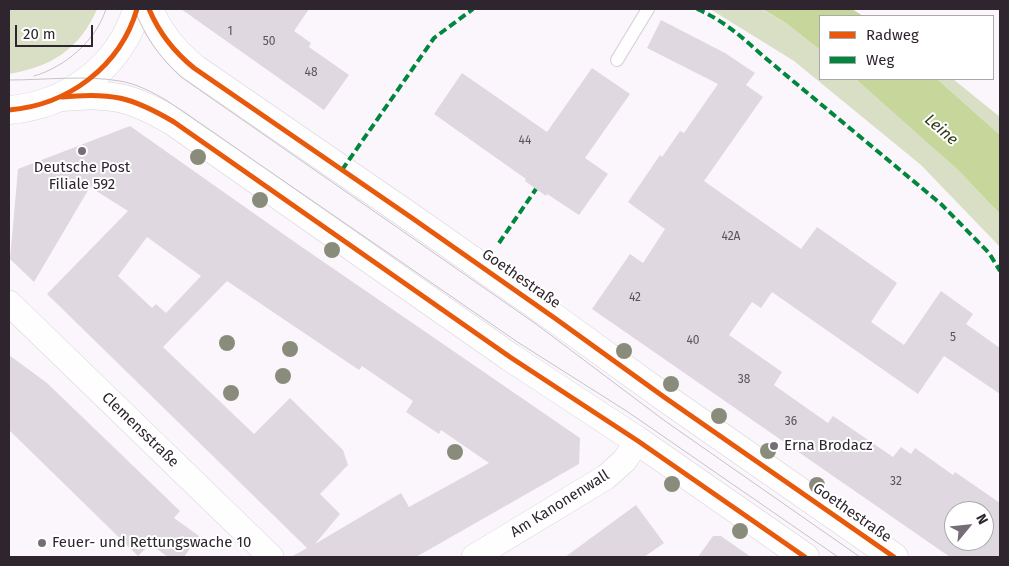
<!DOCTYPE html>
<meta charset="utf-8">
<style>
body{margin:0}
#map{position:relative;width:1009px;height:566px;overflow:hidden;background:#fbf6fc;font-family:"Fira Sans",sans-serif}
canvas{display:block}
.frame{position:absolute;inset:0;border:10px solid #2e252f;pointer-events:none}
.legend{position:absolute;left:819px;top:15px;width:175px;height:65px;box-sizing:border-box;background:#fff;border:1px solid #aba8ac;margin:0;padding:6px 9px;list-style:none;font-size:15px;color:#2e252f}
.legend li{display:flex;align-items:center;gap:10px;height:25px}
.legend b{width:25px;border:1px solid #aba8ac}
.north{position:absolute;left:944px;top:501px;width:50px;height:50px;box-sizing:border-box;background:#fff;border:1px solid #aba8ac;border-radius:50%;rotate:62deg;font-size:14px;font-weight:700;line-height:20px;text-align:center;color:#2e252f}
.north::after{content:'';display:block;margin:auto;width:18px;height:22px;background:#766e77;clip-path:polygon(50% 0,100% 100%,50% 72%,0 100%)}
.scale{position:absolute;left:15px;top:25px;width:78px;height:22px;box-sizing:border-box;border:2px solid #2e252f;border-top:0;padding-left:6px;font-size:15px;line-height:18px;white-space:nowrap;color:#2e252f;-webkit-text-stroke:4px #fff;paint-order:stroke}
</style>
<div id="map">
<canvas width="1009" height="566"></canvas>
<div class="frame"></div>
<ul class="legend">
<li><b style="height:6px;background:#e8590c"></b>Radweg</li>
<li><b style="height:6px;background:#00873e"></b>Weg</li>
</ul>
<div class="north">N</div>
<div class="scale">20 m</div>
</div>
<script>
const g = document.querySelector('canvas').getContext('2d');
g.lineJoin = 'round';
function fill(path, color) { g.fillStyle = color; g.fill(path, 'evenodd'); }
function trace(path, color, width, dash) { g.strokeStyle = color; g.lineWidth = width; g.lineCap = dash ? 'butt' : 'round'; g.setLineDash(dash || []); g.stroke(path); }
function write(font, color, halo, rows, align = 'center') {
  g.font = font + ' "Fira Sans",sans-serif'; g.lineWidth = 4; g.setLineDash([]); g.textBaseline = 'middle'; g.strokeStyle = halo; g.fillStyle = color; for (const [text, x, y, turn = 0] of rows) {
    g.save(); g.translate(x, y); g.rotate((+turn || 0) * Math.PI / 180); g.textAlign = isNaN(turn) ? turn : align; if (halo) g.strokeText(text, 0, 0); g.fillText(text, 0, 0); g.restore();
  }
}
fill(new Path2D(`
 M9 9H97C80 49 51 67 9 74Z
 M710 9H761L786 23 820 50V79H856L870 90 957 169 1000 214V247L921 165 794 61Z
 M937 79H953L1000 117V135Z`), '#d9dfc4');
fill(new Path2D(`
 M762 9H852L863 16H820V50L786 23Z
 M856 79H937L1000 135V214L957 169Z`), '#c7d69b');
fill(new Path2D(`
 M181 9H309L294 31 311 43 309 47 349 75 324 110Z
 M661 20 725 53 755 73 746 85 763 97 704 181 801 249 817 227 897 283 871 322 904 345 941 291 973 314 966 324 1000 348V394L944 356 918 394 772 292 761 308 752 302 729 335 782 372 774 385 828 423 833 416 893 457 901 447 911 454 915 448 953 475 955 472 1000 503V557H950L592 309 630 254 643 263 665 229 628 202 660 155 662 157 680 131 684 133 718 84 647 48ZM954 511H984V541H954Z
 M592 68 630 94 585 158 608 174 579 215 547 194 546 196 536 189 525 181 526 179 434 114 462 73 547 132Z
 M130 126 296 243 580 438 579 464 416 557H291L307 548 47 294 128 211 90 187 34 282 10 259 18 169ZM147 237 201 276 166 313 156 304 152 308 118 276ZM227 281 359 370 362 366 413 401 406 412 439 434 441 430 489 463 409 507 401 493 315 544 340 514 320 494 348 465 343 450 290 398 254 434 163 347Z
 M9 355 47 383 180 511 174 518 199 536 184 557H168L150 544 138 556 9 430Z
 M636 505 664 543 644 557H565Z
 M713 536H721L751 557H698Z`), '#dfd8e0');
const service = new Path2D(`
 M617 60 648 9`);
const minor = new Path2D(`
 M9 303 271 557
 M474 557 606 477 624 461 638 441`);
const tertiary = new Path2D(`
 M149 9C159 33 173 51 194 68L412 218 556 319 664 397 894 557
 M62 97C111 92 132 97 174 122L510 357 638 441 805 557
 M9 110C68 105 120 67 137 9`);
trace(service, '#d7d0d8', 14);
trace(minor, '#d7d0d8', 26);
trace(tertiary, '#d7d0d8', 29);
trace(service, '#fefeff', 12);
trace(minor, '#fefeff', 25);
trace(tertiary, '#fefeff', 28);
trace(new Path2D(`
 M134 9C145 36 159 57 181 77L536 324 665 421 860 557
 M34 76C65 67 96 41 106 9
 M9 80C45 80 84 75 120 81 137 84 152 92 166 100L519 343 628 412 838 557`), '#c5c3c6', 1);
trace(new Path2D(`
 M697 9C723 20 742 37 763 56L941 204 989 253 1000 271
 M342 170 434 38 473 9
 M499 243 536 189`), '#00873e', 4, [8, 4]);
trace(new Path2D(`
 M149 9C159 33 173 51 194 68L412 218 556 319 664 397 894 557
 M62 97C111 92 132 97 174 122L510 357 638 441 805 557
 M9 110C68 105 120 67 137 9`), '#e8590c', 5);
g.fillStyle = '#8a8c7b';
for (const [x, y] of [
 [198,157],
 [260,200],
 [332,250],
 [227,343],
 [290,349],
 [624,351],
 [283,376],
 [671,384],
 [231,393],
 [719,416],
 [768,451],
 [455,452],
 [672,484],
 [817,485],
 [740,531]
]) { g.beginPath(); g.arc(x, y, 8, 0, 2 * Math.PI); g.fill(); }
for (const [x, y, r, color] of [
 [82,151,5,"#766e77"],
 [774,446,5,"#766e77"],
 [42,543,5,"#766e77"]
]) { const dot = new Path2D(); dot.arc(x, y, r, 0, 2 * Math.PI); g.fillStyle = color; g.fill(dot); trace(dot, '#fff', 2); }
write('12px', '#5a525b', null, [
 ["1",230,32],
 ["50",269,42],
 ["48",311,73],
 ["44",525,141],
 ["42A",731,237],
 ["42",635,298],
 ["5",953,338],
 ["40",693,341],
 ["38",744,380],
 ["36",791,422],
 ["32",896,482]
]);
write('15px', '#2e252f', '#fff', [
 ["Deutsche Post",82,168,"center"],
 ["Filiale 592",82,185,"center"],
 ["Erna Brodacz",784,446],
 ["Feuer- und Rettungswache 10",52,543]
], 'left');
write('15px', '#2e252f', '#fff', [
 ["Goethestraße",521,279,35],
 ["Clemensstraße",140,430,44],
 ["Am Kanonenwall",560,504,-32],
 ["Goethestraße",852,513,35]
]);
write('italic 16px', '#343d19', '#fff', [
 ["Leine",941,130,41]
]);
</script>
